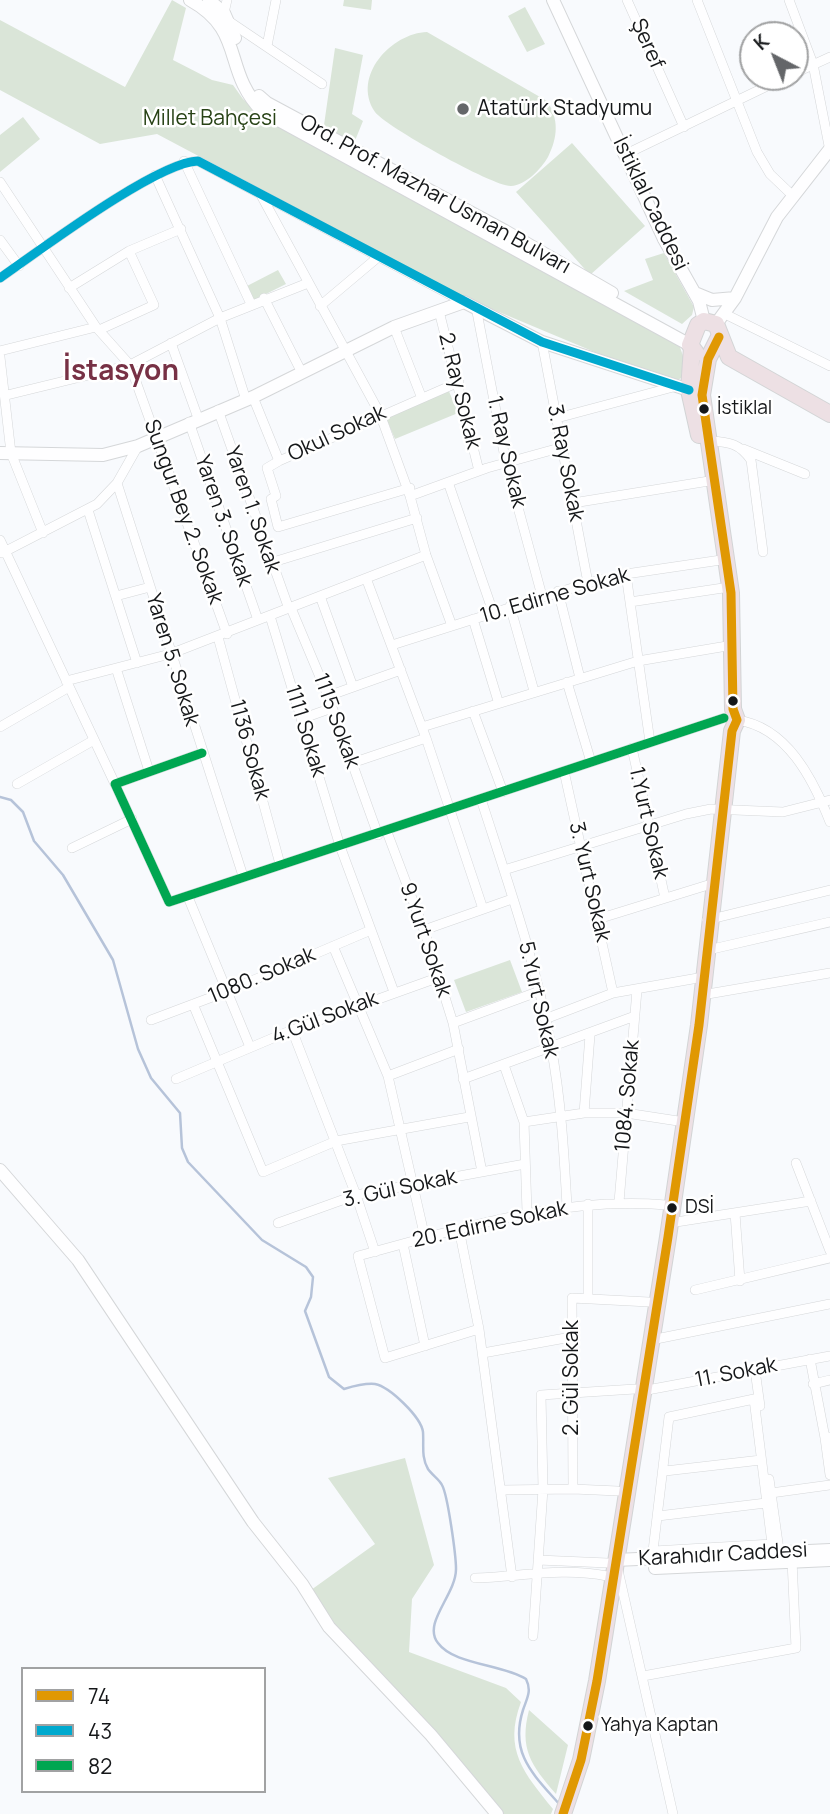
<!DOCTYPE html>
<meta charset="utf-8">
<style>
body{margin:0}
#map{position:relative;width:830px;height:1814px;overflow:hidden;background:#f8fafd;font-family:Manrope,sans-serif}
canvas{display:block}
.legend{position:absolute;left:21px;top:1667px;width:245px;height:126px;box-sizing:border-box;background:#fff;border:2px solid #a1a2a3;margin:0;padding:9px 12px;list-style:none;font-size:21px;color:#151719}
.legend li{display:flex;align-items:center;gap:14px;height:35px}
.legend b{width:35px;border:2px solid #a1a2a3}
.north{position:absolute;left:739px;top:21px;width:70px;height:70px;box-sizing:border-box;background:#fff;border:2px solid #a1a2a3;border-radius:50%;rotate:318deg;font-size:19px;font-weight:700;line-height:28px;text-align:center;color:#151719}
.north::after{content:'';display:block;margin:auto;width:24px;height:32px;background:#646669;clip-path:polygon(50% 0,100% 100%,50% 72%,0 100%)}
</style>
<div id="map">
<canvas width="830" height="1814"></canvas>
<ul class="legend">
<li><b style="height:9px;background:#e09802"></b>74</li>
<li><b style="height:9px;background:#00a9ce"></b>43</li>
<li><b style="height:9px;background:#00a651"></b>82</li>
</ul>
<div class="north">K</div>
</div>
<script>
const g = document.querySelector('canvas').getContext('2d');
g.lineJoin = 'round';
function fill(path, color) { g.fillStyle = color; g.fill(path, 'evenodd'); }
function trace(path, color, width, dash) { g.strokeStyle = color; g.lineWidth = width; g.lineCap = dash ? 'butt' : 'round'; g.setLineDash(dash || []); g.stroke(path); }
function write(font, color, halo, rows, align = 'center') {
  g.font = font + ' Manrope,sans-serif'; g.lineWidth = 5; g.setLineDash([]); g.textBaseline = 'middle'; g.strokeStyle = halo; g.fillStyle = color; for (const [text, x, y, turn = 0] of rows) {
    g.save(); g.translate(x, y); g.rotate((+turn || 0) * Math.PI / 180); g.textAlign = isNaN(turn) ? turn : align; if (halo) g.strokeText(text, 0, 0); g.fillText(text, 0, 0); g.restore();
  }
}
fill(new Path2D(`
 M172 0 186 8 173 60 212 80 233 85 243 99 262 115 663 336 680 347 684 359 681 378 678 380 604 356 468 299 157 134 100 144 0 90V20L125 87Z
 M344 0H372L371 10 343 6Z
 M525 7 545 44 527 52 508 16Z
 M427 32 547 101C559 119 558 137 548 157 541 169 526 185 511 186 494 187 385 126 375 112 351 76 392 33 427 32Z
 M335 48 363 55 352 114 363 121 352 148 323 132Z
 M23 117 40 139 0 172V135Z
 M572 143 645 226 590 275 516 192Z
 M664 253 694 307 692 315 682 324 624 291 653 280 645 259Z
 M278 270 286 284 254 300 247 286Z
 M448 389 458 413 395 439 385 416Z
 M510 960 522 992 466 1012 454 980Z
 M405 1458 434 1565 412 1599 409 1652 506 1688 521 1702C503 1750 524 1773 553 1809L551 1814H504L430 1729 334 1626 311 1590 375 1544 328 1478Z
 M529 1710 568 1745 556 1794C531 1765 519 1749 529 1710Z`), '#dae5d8');
trace(new Path2D(`
 M0 797 11 800 23 812 34 841 63 875 113 960 138 1049 151 1078 180 1113 182 1148 188 1162 262 1240 306 1267 313 1277 311 1297 305 1311 329 1377 344 1389C354 1386 365 1383 375 1384 390 1387 421 1417 423 1432 424 1445 421 1457 428 1469 432 1475 439 1479 442 1485 448 1496 456 1556 456 1569 456 1595 422 1623 438 1643 454 1665 502 1664 526 1679 532 1691 527 1698 523 1710 509 1754 534 1775 560 1805`), '#b6c3d9', 2.5);
const street = new Path2D(`
 M627 0 684 127
 M697 0 757 152 770 174 792 195
 M789 0 813 64 830 151
 M224 13 227 0
 M230 22 322 84
 M267 46 276 0
 M795 73 830 57
 M624 155 786 77
 M184 161 251 304
 M155 175 220 318 246 400
 M0 182 96 327 130 365 227 634
 M261 195 380 414 410 496 426 555 452 626
 M0 240 19 266
 M0 278C39 251 157 162 198 161L464 302
 M69 288 129 251 181 229
 M264 298 302 373
 M320 306 377 258
 M476 307 506 463 542 596
 M439 311 479 471
 M723 313 830 366
 M394 327 421 396
 M99 330 154 305 129 251
 M542 342 588 583
 M171 343 198 418
 M0 351 96 327
 M0 357 11 453 43 533
 M7 395 130 365 220 318 308 283
 M253 397 279 461 459 382
 M218 410 289 609
 M557 418 677 386
 M189 422 258 620
 M710 441C730 442 740 444 751 460L763 552
 M743 449 805 474
 M279 461 267 468 276 496 271 499 278 527 410 488
 M448 482 493 612
 M117 483 243 876
 M410 496 487 468 563 447
 M573 503 709 481
 M88 510 137 663
 M0 540 115 784
 M2 553 97 504 117 483 138 446
 M270 563 417 518
 M626 574 650 742
 M366 578 426 738 483 909
 M558 591 580 678
 M116 596 150 587
 M320 596 353 687
 M630 602 723 588
 M510 606 534 691
 M291 608 328 696 378 835
 M270 616 340 846 394 992
 M473 619 498 701
 M218 637 280 864
 M392 645 588 583 626 574 721 560
 M116 668 149 771
 M66 681 170 654 426 555
 M567 682 591 762
 M328 696 401 670
 M473 711 503 792
 M301 719 332 708
 M737 720C787 727 813 779 830 822
 M0 727 69 687
 M422 727 638 661 727 646
 M632 748 665 898
 M202 753 115 784 169 902 724 718
 M352 763 426 738
 M564 771 613 993
 M17 784 94 740
 M481 799C507 880 536 962 551 1046 561 1099 564 1153 567 1206
 M387 832 424 930 453 1023 482 1172
 M72 848 132 819
 M504 870 686 814 711 809 783 812 830 800
 M188 897 250 1047
 M598 919 708 885
 M707 920 830 890
 M424 930 512 899
 M333 946 388 1076 425 1238
 M708 950 830 922
 M702 995 830 973
 M193 1004 263 1172 336 1141 469 1117
 M545 1019 613 993 698 978
 M151 1020 228 991 371 930
 M453 1023 537 992
 M292 1030 356 1195 375 1252
 M504 1065 524 1122 527 1212
 M388 1076 459 1049
 M176 1079 292 1030 437 978
 M463 1079 635 1016
 M584 1113 590 1035
 M524 1122 584 1113H626L678 1121
 M796 1163 830 1251
 M619 1202 637 990
 M735 1213 740 1281
 M676 1222 811 1201
 M278 1223 356 1195 525 1164
 M459 1229 479 1329
 M403 1244 425 1346
 M695 1290 830 1258
 M588 1297V1204
 M656 1339 830 1304
 M483 1353 571 1337
 M810 1359 825 1438 830 1437
 M755 1370 760 1406
 M813 1384 830 1380
 M642 1391 830 1356
 M825 1438 830 1475
 M665 1471 761 1460
 M769 1479 779 1550
 M502 1490 573 1489
 M618 1491 573 1489 572 1298 649 1302
 M771 1493 830 1485
 M658 1516 766 1503
 M652 1559 669 1417 754 1399 772 1544 654 1551
 M538 1560 608 1563
 M618 1570 673 1814
 M512 1577 479 1329 385 1358 358 1256C459 1229 560 1196 666 1205
 M475 1578C518 1577 563 1567 607 1576
 M533 1636 543 1489 541 1395 635 1389
 M643 1676 796 1648 792 1560`);
const secondary = new Path2D(`
 M190 0C246 31 222 70 262 111L690 345
 M209 0 224 13 235 38
 M553 0 664 239 699 301 704 321
 M259 96 267 103 505 231 612 293
 M695 293 712 300 735 298
 M716 324 735 298 777 217 830 149
 M0 453 103 455 138 446 253 397 394 327 464 302 542 342 689 390
 M0 1170 78 1260 253 1522 302 1584 329 1627 431 1735 497 1814
 M616 1560 830 1550
 M655 1568 830 1560`);
const highway = new Path2D(`
 M692 347 689 390 699 435
 M696 353 690 345 698 325 704 321 716 324 729 357 830 414
 M563 1814 581 1760 597 1681 668 1237 699 1025 732 731 737 720 733 709 731 593 702 395 708 359 719 337`);
trace(street, '#d5d7d9', 10);
trace(secondary, '#d5d7d9', 14);
trace(highway, '#d2d4d5', 18);
trace(street, '#fefeff', 9);
trace(secondary, '#fefeff', 12);
trace(highway, '#ede0e4', 16);
trace(new Path2D(`
 M563 1814 581 1760 597 1681 668 1237 699 1025 732 731 737 720 733 709 731 593 702 395 708 359 719 337`), '#e09802', 9);
trace(new Path2D(`
 M0 278C39 251 157 162 198 161L542 342 689 390`), '#00a9ce', 9);
trace(new Path2D(`
 M202 753 115 784 169 902 724 718`), '#00a651', 9);
for (const [x, y, r, color] of [
 [463,109,7,"#646669"],
 [704,409,6,"#151719"],
 [733,701,6,"#151719"],
 [672,1208,6,"#151719"],
 [588,1726,6,"#151719"]
]) { const dot = new Path2D(); dot.arc(x, y, r, 0, 2 * Math.PI); g.fillStyle = color; g.fill(dot); trace(dot, '#fff', 2.5); }
write('19px', '#151719', '#fff', [
 ["İstiklal",717,409],
 ["DSİ",685,1208],
 ["Yahya Kaptan",601,1726]
], 'left');
write('21px', '#151719', '#fff', [
 ["Şeref",647,44,66],
 ["Ord. Prof. Mazhar Usman Bulvarı",435,195,29],
 ["İstiklal Caddesi",650,204,64],
 ["2. Ray Sokak",459,391,76],
 ["Okul Sokak",337,434,-25],
 ["1. Ray Sokak",506,452,77],
 ["3. Ray Sokak",565,463,79],
 ["Yaren 1. Sokak",252,510,71],
 ["Sungur Bey 2. Sokak",183,512,70],
 ["Yaren 3. Sokak",223,521,71],
 ["10. Edirne Sokak",555,596,-16],
 ["Yaren 5. Sokak",172,660,73],
 ["1115 Sokak",336,721,70],
 ["1111 Sokak",305,731,73],
 ["1136 Sokak",249,750,75],
 ["1.Yurt Sokak",648,823,77],
 ["3. Yurt Sokak",589,882,77],
 ["9.Yurt Sokak",425,940,71],
 ["1080. Sokak",262,976,-23],
 ["5.Yurt Sokak",538,1000,77],
 ["4.Gül Sokak",325,1018,-21],
 ["1084. Sokak",628,1096,-85],
 ["3. Gül Sokak",400,1189,-12],
 ["20. Edirne Sokak",490,1225,-12],
 ["11. Sokak",736,1373,-11],
 ["2. Gül Sokak",572,1378,-90],
 ["Karahıdır Caddesi",723,1555,-3]
]);
write('21px', '#151719', '#fff', [
 ["Atatürk Stadyumu",477,109]
], 'left');
write('21px', '#274215', '#fff', [
 ["Millet Bahçesi",210,119]
]);
write('bold 28px', '#773145', '#fff', [
 ["İstasyon",121,372]
]);
</script>
